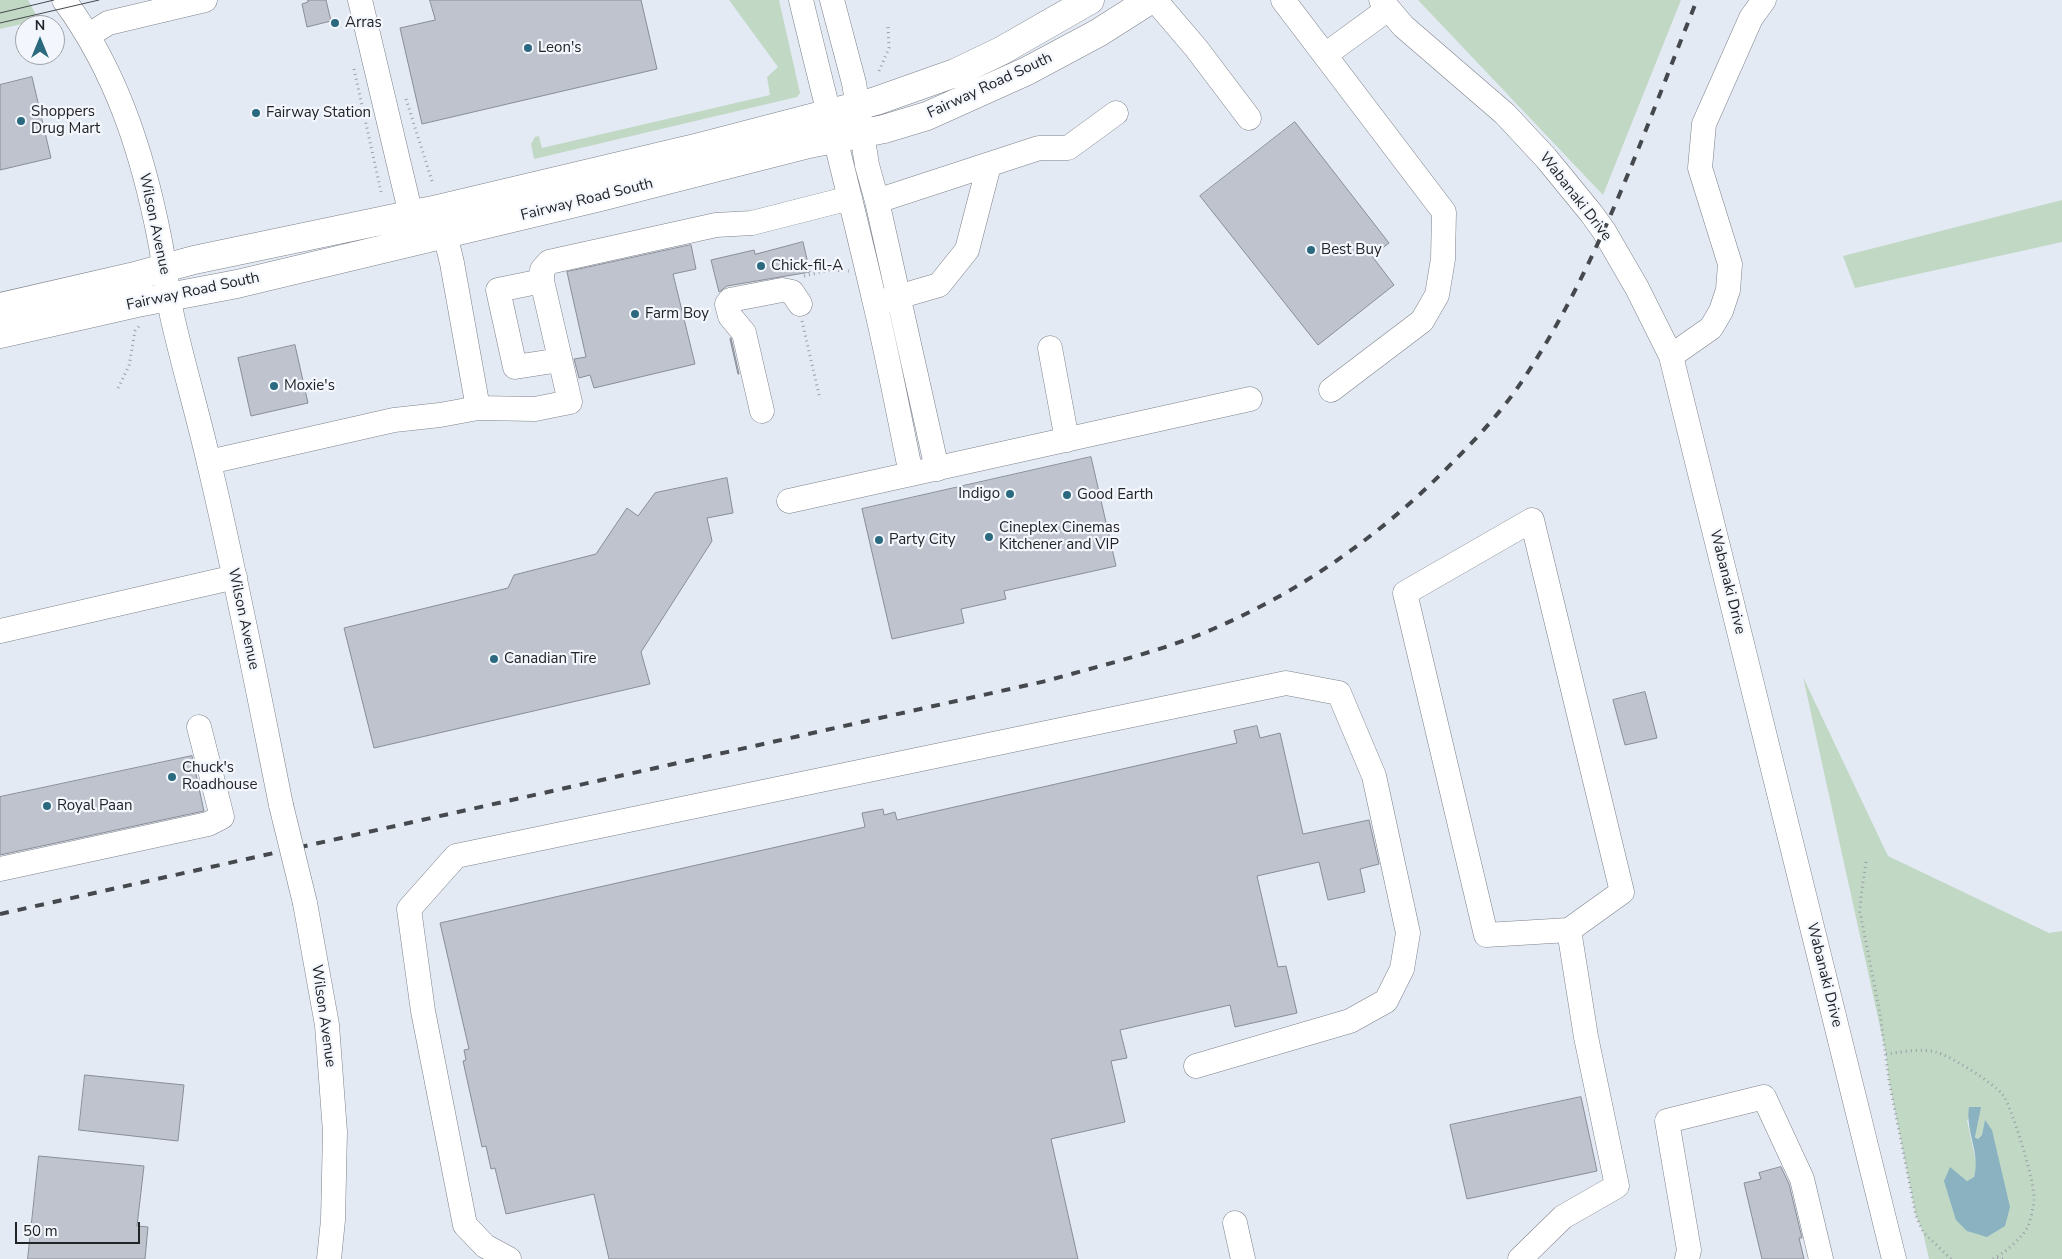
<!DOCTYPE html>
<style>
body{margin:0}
#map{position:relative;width:2062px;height:1259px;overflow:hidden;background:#e4eaf4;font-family:"Nunito Sans",sans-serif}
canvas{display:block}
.north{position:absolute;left:15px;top:15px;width:50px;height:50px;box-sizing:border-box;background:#f3f7fd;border:1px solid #9fa2a7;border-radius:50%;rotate:0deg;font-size:14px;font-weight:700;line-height:20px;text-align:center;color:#212327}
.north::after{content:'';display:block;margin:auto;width:18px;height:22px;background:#2b697f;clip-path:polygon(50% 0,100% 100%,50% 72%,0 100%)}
.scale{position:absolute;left:15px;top:1222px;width:125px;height:22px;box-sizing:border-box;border:2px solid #212327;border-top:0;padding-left:6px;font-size:15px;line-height:18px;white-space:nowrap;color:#212327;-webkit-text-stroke:4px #f3f7fd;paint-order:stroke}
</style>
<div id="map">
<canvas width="2062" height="1259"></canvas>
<div class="north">N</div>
<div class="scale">50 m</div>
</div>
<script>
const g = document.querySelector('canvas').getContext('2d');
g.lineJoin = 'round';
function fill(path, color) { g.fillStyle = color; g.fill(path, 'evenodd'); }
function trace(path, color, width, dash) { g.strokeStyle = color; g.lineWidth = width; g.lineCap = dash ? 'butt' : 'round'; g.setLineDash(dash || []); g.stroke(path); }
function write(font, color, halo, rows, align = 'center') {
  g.font = font + ' "Nunito Sans",sans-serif'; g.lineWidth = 4.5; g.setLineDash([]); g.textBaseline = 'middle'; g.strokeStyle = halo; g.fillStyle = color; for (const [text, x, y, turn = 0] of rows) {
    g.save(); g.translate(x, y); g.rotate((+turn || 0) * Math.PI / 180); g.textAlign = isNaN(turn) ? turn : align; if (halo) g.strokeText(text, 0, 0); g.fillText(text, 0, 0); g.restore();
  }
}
fill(new Path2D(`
 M0 0H28L39 20 0 29Z
 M729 0H779L800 93 797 97 534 159 531 144 535 137 539 136 542 148 770 95 767 77 778 67Z
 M1418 0H1681L1603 195Z
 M2062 200V242L1855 288 1843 256Z
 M1803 677 1888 856 2049 933 2062 931V1259H1929L1923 1232 1916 1216 1889 1081 1886 1054ZM1980 1107 1975 1136 1978 1139 1982 1135 1985 1120 1967 1231 1950 1168 1967 1181 1974 1177 1977 1167 1967 1120Z`), '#c1d8c5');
fill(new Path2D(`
 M1969 1107H1981L1975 1137 1978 1139 1982 1135 1985 1120 1992 1130 2010 1207 2005 1226 1987 1237 1967 1231 1956 1220 1944 1181 1950 1167 1967 1181 1974 1177C1981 1154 1965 1131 1969 1107Z`), '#8ab2c1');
const building = new Path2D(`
 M308 0H326L331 21 307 27 302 4 308 2Z
 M430 0H641L657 69 422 124 400 28 435 20Z
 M32 77 51 158 0 170V85Z
 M1295 122 1389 243 1372 256 1394 285 1318 345 1200 196Z
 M803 242 810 272 727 286 719 292 711 260 754 250 755 254Z
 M691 245 696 269 673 274 695 364 594 388 590 375 579 378 574 359 586 357 567 272Z
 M731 338 739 374H738L730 339Z
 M295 345 308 403 251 416 238 358Z
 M1091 457 1116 566 1004 591 1006 599 961 609 964 623 892 639 862 509Z
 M727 478 733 513 707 518 712 541 641 652 650 684 374 748 344 628 508 588 514 575 596 554 627 508 638 516 655 493Z
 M1645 692 1657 738 1625 745 1613 700Z
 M1257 726 1260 738 1280 733 1303 834 1369 820 1379 864 1360 869 1365 892 1328 900 1319 862 1257 876 1278 967 1286 966 1297 1013 1235 1027 1230 1005 1120 1030 1127 1058 1111 1061 1125 1122 1051 1139 1078 1259H609L594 1194 506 1214 495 1168 491 1169 486 1146 482 1147 463 1061 466 1060 464 1050 469 1049 440 923 865 827 862 813 883 809 884 815 895 812 897 820 1237 743 1234 731Z
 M192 756 204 811 0 855V797Z
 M85 1075 184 1085 178 1141 79 1130Z
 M1581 1097 1597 1171 1467 1199 1450 1125Z
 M39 1156 144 1166 137 1226 148 1227 145 1259H28Z
 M1781 1167 1789 1184 1802 1238H1799L1804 1259H1762L1744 1183 1761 1179 1759 1173Z`);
fill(building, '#bec3cd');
trace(building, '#888d96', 1);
const minor = new Path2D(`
 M64 0C117 72 143 154 160 241 165 267 167 294 173 320 184 368 198 415 209 463 236 576 258 691 281 805
 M360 0 411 215
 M801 0C825 100 851 199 874 299 888 357 899 416 911 474
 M832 0 854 83 867 165 877 201 937 469
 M1155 0 1196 48 1249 118
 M1283 0 1444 212 1443 259 1437 295 1422 321 1331 390
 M1381 0 1403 26 1505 114 1546 158 1591 213 1604 231 1637 288 1671 356 1894 1259
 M88 36 108 23 205 0
 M1325 55 1388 9
 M877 201 1039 148H1068L1116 113
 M542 281 498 290 515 367 560 360
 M884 301 939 285 967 250 989 165
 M1050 348 1067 440
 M1671 356 1711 328 1721 311 1728 290 1730 264 1700 168 1704 124 1751 18 1764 0
 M478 408 535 409 570 402 542 281V270L549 262 716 225 752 223 850 198
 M762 411 744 333 730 316 727 304 730 300 782 290 792 292 800 304
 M209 462 394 420 440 415 478 408 452 263 445 234
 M789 501 1250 399
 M0 631 235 577
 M0 869 208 824 222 817 199 727
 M305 903 327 1025 335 1132 333 1220 329 1259
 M1235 1223 1243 1259
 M509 1259 485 1246 465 1225 423 1011 409 909 456 856 1286 683 1339 693 1374 776 1408 933 1402 969 1386 1001 1350 1021 1196 1066
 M1520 1259 1563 1217 1617 1186 1586 1037 1569 930 1622 892 1532 520 1405 593 1486 935 1569 930
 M1687 1259 1689 1250 1667 1121 1764 1097 1802 1179 1821 1259`);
const major = new Path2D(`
 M0 307 131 277 194 260 433 210 699 147 876 101 955 73 1001 51 1090 0
 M0 334 137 303 237 284 601 197 809 144 884 129 927 116 1027 71 1098 33 1150 0`);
trace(minor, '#7d828b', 25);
trace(major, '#7d828b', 29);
trace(new Path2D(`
 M354 69 381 192
 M879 71 889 48 888 26
 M406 99 432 181
 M804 276 830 270 849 271
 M802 321 820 399
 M118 388 129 366 135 331 140 325
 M1866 862 1861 896 1860 912 1880 1014 1889 1081 1916 1216 1923 1232 1951 1259
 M1886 1054C1902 1052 1921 1048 1936 1052 1949 1055 1995 1084 2003 1095 2012 1108 2036 1185 2034 1200 2033 1209 2031 1219 2028 1226 2024 1236 2002 1256 1992 1259
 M1997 1258 2004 1259`), '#9a9fa6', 3, [1, 4]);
trace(minor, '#fff', 24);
trace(major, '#fff', 28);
trace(new Path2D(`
 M0 13 54 0
 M0 23 99 0`), '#45484d', 1);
trace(new Path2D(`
 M0 914 1046 681C1102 665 1160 652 1213 629 1304 590 1385 532 1454 461 1476 439 1498 415 1516 390 1597 273 1644 131 1697 0`), '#45484d', 4, [9, 9]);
const minorBridge = new Path2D(`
 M281 805 305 903`);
trace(minorBridge, '#7d828b', 25, []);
trace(minorBridge, '#fff', 24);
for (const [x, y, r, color] of [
 [335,23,5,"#2b697f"],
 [528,48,5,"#2b697f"],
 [256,113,5,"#2b697f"],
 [21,121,5,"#2b697f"],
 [1311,250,5,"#2b697f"],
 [761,266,5,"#2b697f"],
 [635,314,5,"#2b697f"],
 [274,386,5,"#2b697f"],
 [1010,494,5,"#2b697f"],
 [1067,495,5,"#2b697f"],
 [989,537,5,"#2b697f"],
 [879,540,5,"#2b697f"],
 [494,659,5,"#2b697f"],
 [172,777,5,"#2b697f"],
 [47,806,5,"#2b697f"]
]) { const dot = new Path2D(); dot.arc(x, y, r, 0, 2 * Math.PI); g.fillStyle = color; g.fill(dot); trace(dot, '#f3f7fd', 2); }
write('15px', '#212327', '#f3f7fd', [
 ["Arras",345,23],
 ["Leon's",538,48],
 ["Shoppers",31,112],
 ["Drug Mart",31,129],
 ["Fairway Station",266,113],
 ["Best Buy",1321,250],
 ["Chick-fil-A",771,266],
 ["Farm Boy",645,314],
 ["Moxie's",284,386],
 ["Indigo",1000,494,"right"],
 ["Good Earth",1077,495],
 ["Cineplex Cinemas",999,528],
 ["Kitchener and VIP",999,545],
 ["Party City",889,540],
 ["Canadian Tire",504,659],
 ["Chuck's",182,768],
 ["Roadhouse",182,785],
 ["Royal Paan",57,806]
], 'left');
write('15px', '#212327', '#f3f7fd', [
 ["Fairway Road South",990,86,-25],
 ["Wabanaki Drive",1575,197,52],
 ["Fairway Road South",587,200,-14],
 ["Wilson Avenue",154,224,78],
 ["Fairway Road South",193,292,-12],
 ["Wabanaki Drive",1727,582,76],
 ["Wilson Avenue",243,619,78],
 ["Wabanaki Drive",1824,975,76],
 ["Wilson Avenue",323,1016,82]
]);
</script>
